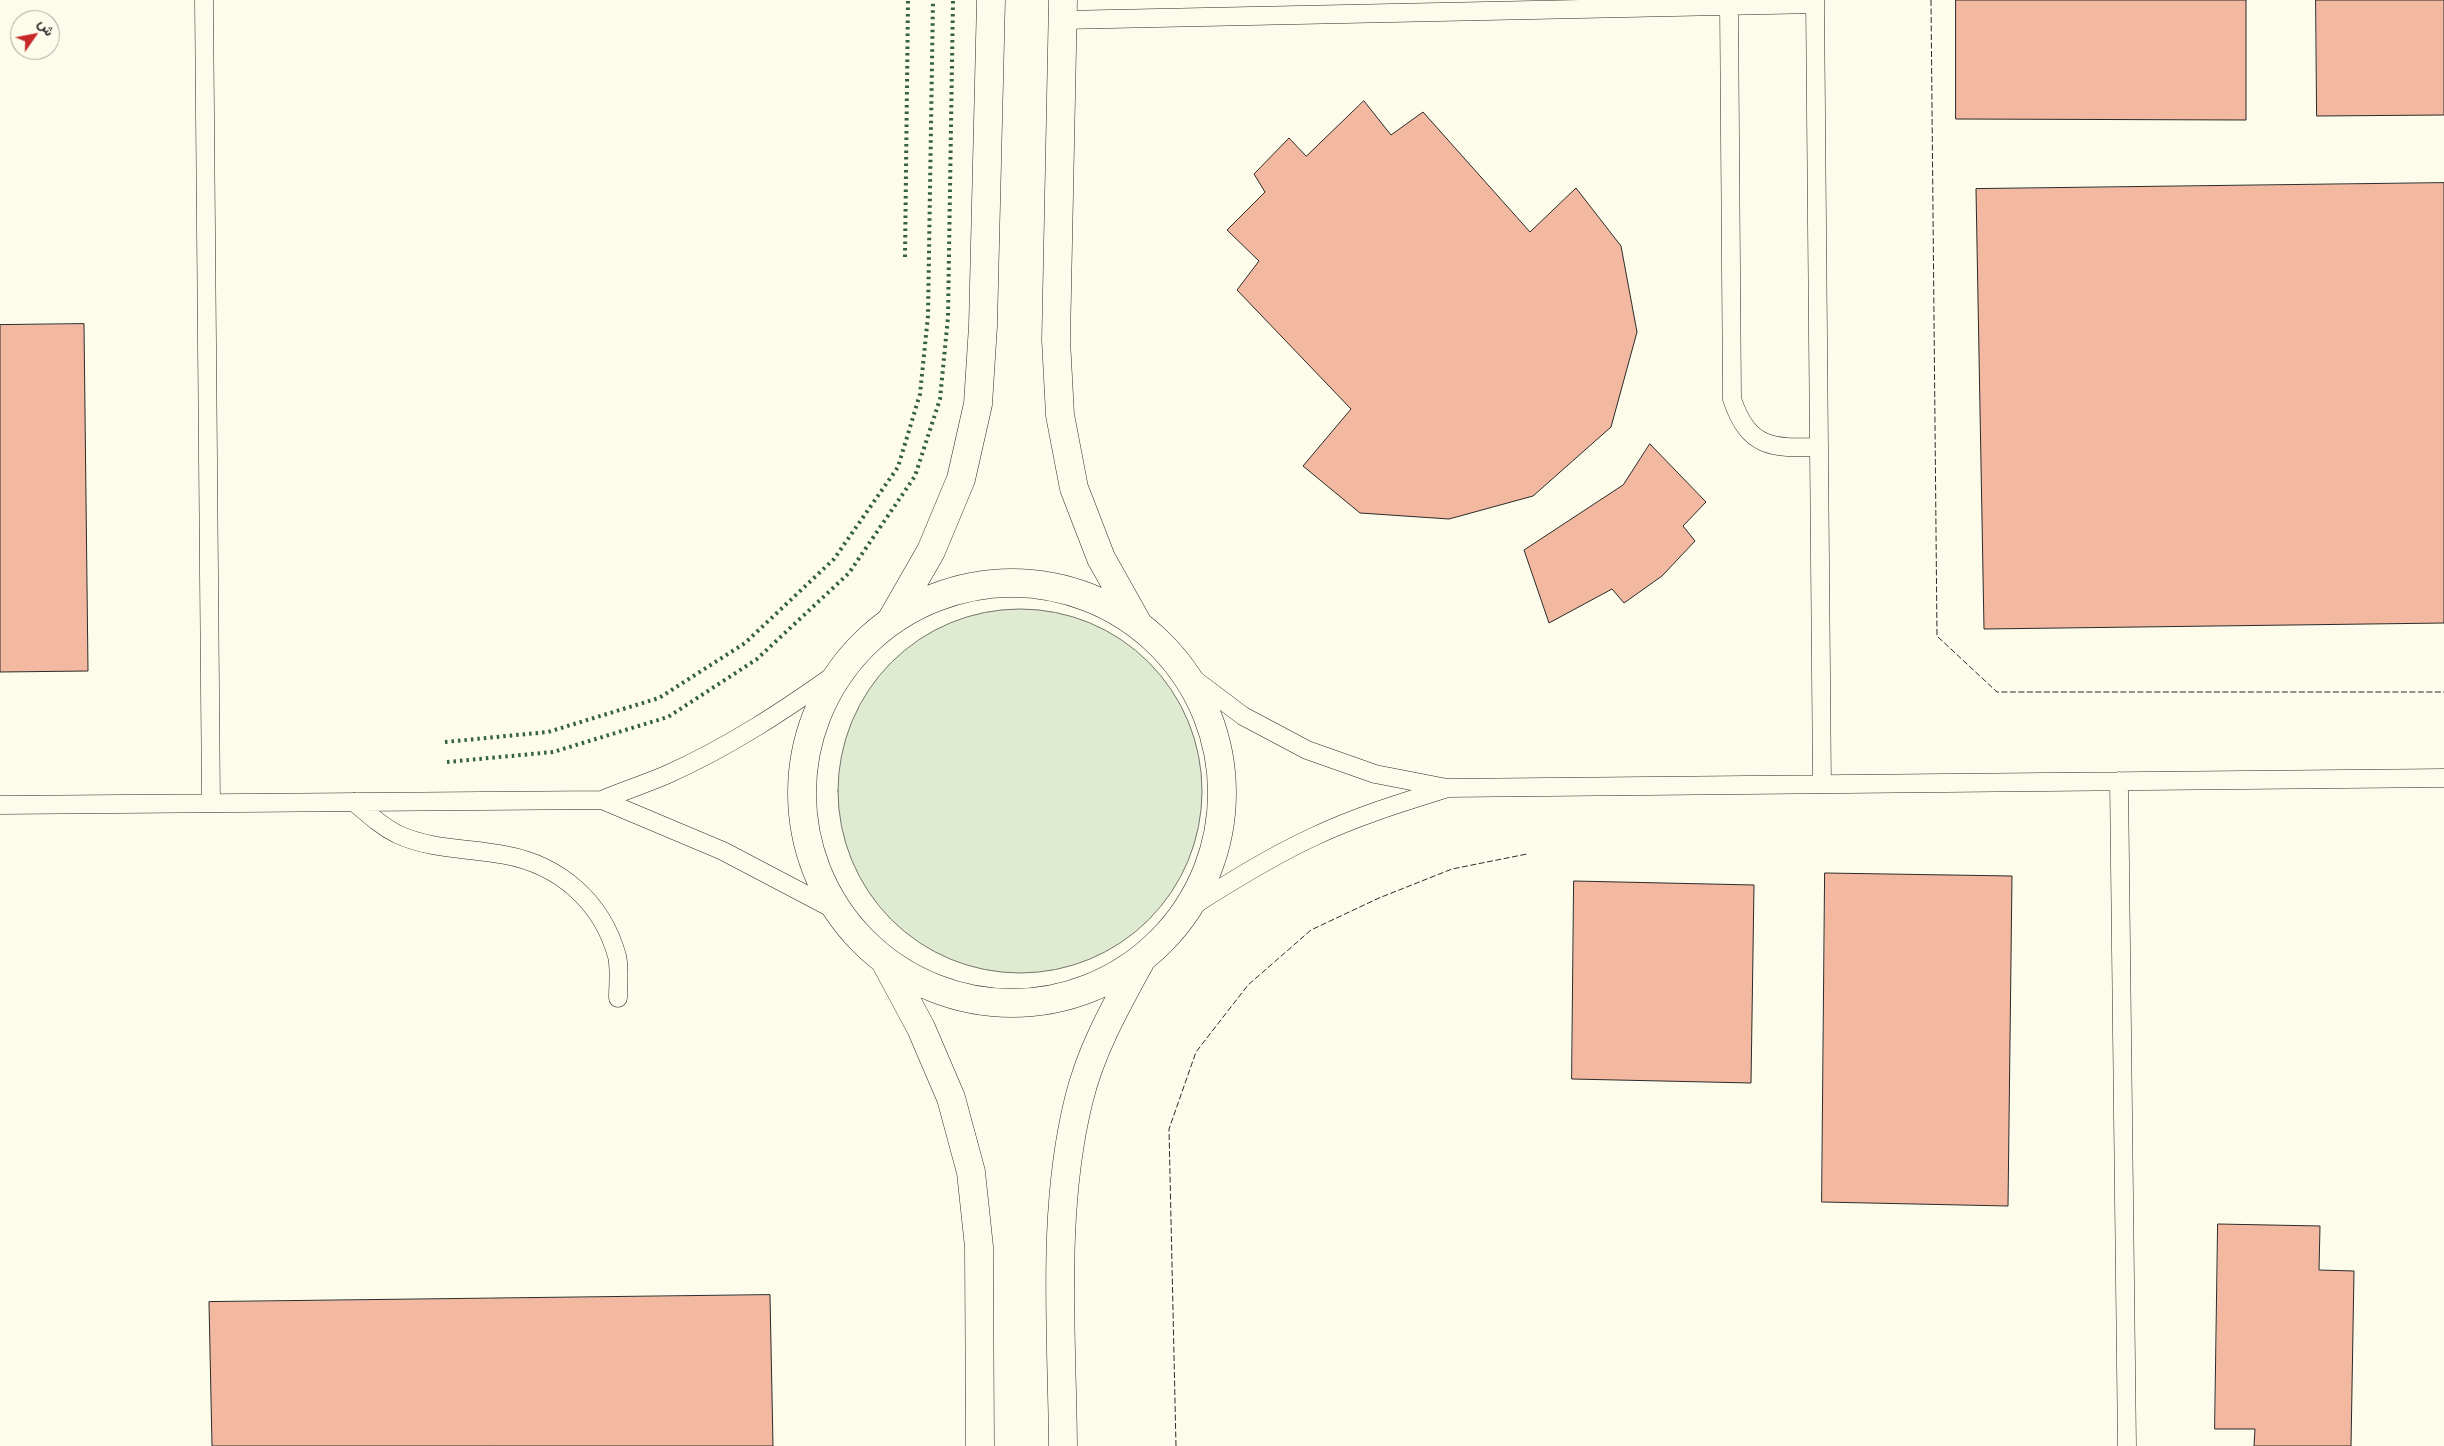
<!DOCTYPE html>
<meta charset="utf-8">
<style>
body{margin:0}
#map{position:relative;width:2444px;height:1446px;overflow:hidden;background:#fdfbea;font-family:"PT Sans",Vazirmatn,sans-serif}
canvas{display:block}
.north{position:absolute;left:10px;top:10px;width:50px;height:50px;box-sizing:border-box;background:#fdfbea;border:1px solid #a9a89e;border-radius:50%;rotate:57deg;font-size:14px;font-weight:700;line-height:20px;text-align:center;color:#2b2b2b}
.north::after{content:'';display:block;margin:auto;width:18px;height:22px;background:#c62828;clip-path:polygon(50% 0,100% 100%,50% 72%,0 100%)}
</style>
<div id="map">
<canvas width="2444" height="1446"></canvas>
<div class="north">ش</div>
</div>
<script>
const g = document.querySelector('canvas').getContext('2d');
g.lineJoin = 'round';
function fill(path, color) { g.fillStyle = color; g.fill(path, 'evenodd'); }
function trace(path, color, width, dash) { g.strokeStyle = color; g.lineWidth = width; g.lineCap = dash ? 'butt' : 'round'; g.setLineDash(dash || []); g.stroke(path); }
const green = new Path2D(`
 M838 791a182 182 0 1 1 364 0a182 182 0 1 1-364 0Z`);
fill(green, '#deebd1');
trace(green, '#74746e', 1);
const building = new Path2D(`
 M1956 0H2246V120L1956 119Z
 M2316 0H2444V115L2317 116Z
 M1364 101 1391 135 1423 112 1530 232 1576 188 1621 246 1637 332 1611 427 1533 496 1449 519 1360 513 1303 466 1351 409 1237 290 1259 261 1227 230 1265 192 1254 174 1289 138 1306 156Z
 M2444 183V623L1984 629 1976 189Z
 M84 324 88 671 0 672V325Z
 M1650 444 1706 502 1683 526 1695 541 1662 576 1624 603 1612 589 1549 623 1524 550 1623 485Z
 M1825 873 2012 876 2008 1206 1822 1202Z
 M1574 881 1754 885 1751 1083 1572 1079Z
 M2218 1224 2320 1226 2319 1270 2354 1271 2351 1446H2254L2255 1429H2215Z
 M770 1295 773 1446H212L209 1302Z`);
fill(building, '#f2b8a0');
trace(building, '#2b2b2b', 1);
const service = new Path2D(`
 M204 0 211 803
 M1815 0 1822 784
 M1729 5 1732 399C1749 449 1772 448 1819 447
 M1063 20 1815 4
 M1186 673 1243 716 1307 750 1375 774 1447 788 2444 778
 M2119 781 2127 1446
 M602 800 723 851 839 912
 M354 802C368 814 381 826 397 834 431 850 469 848 505 855 560 865 602 902 617 956 620 969 618 985 618 998
 M0 805 602 800C623 791 645 784 666 775 729 747 785 710 841 670
 M1191 907C1230 882 1270 857 1313 837 1355 817 1400 803 1445 789`);
const minor = new Path2D(`
 M1063 0 1056 340 1060 415 1074 488 1101 558 1138 624
 M802 793a210 210 0 1 1 420 0a210 210 0 1 1-420 0Z
 M892 619 931 551 961 479 978 404 983 326 991 0
 M885 961 921 1028 951 1098 971 1172 979 1247 980 1446
 M1063 1446C1062 1331 1051 1211 1079 1099 1091 1050 1116 1006 1140 962`);
trace(service, '#2b2b2b', 19);
trace(minor, '#2b2b2b', 29);
trace(service, '#fdfbea', 18);
trace(minor, '#fdfbea', 28);
trace(new Path2D(`
 M905 257 908 0
 M445 742 548 732 659 698 745 643 834 559 898 467 920 394 928 316 933 0
 M447 762 553 752 668 717 757 659 849 573 915 476 940 399 948 317 953 0`), '#34623c', 4, [2.5, 4]);
trace(new Path2D(`
 M1931 0 1937 636 1997 692H2444
 M1176 1446 1169 1129 1196 1052 1248 985 1311 930 1379 898 1452 869 1527 854`), '#2b2b2b', 1, [6, 2.5]);
</script>
